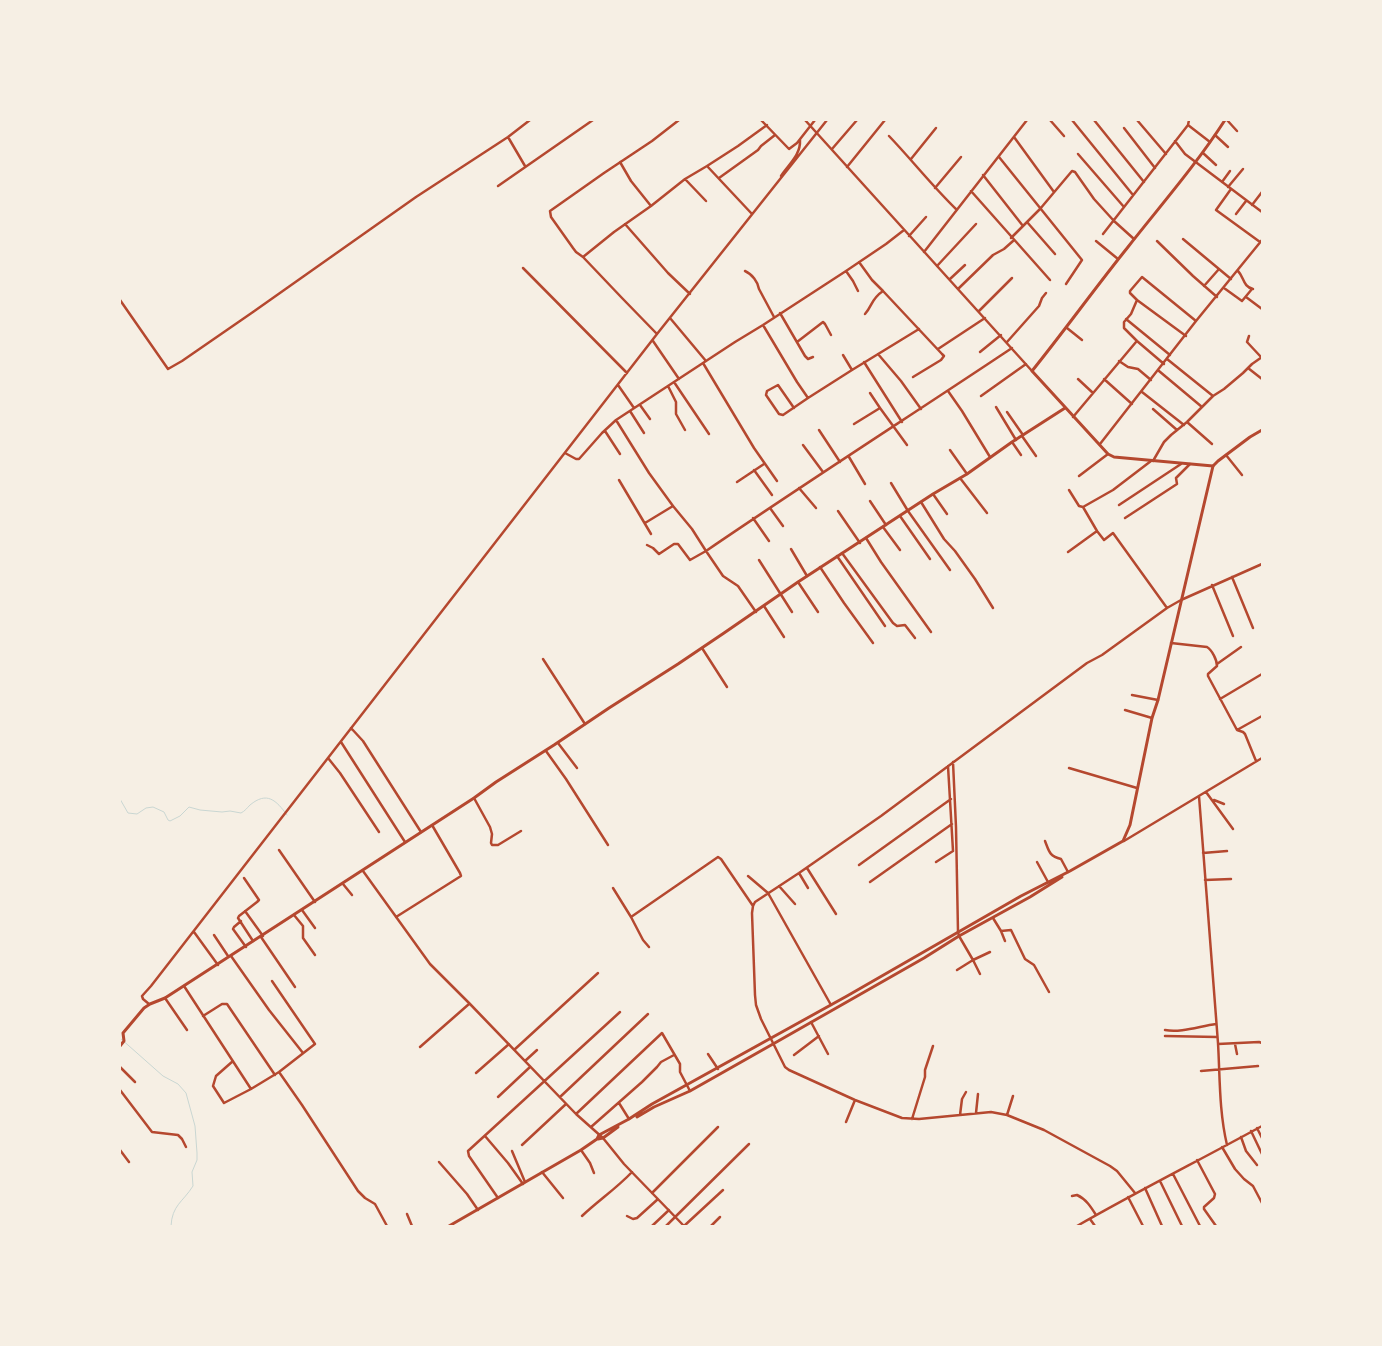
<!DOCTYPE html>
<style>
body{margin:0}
#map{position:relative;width:1382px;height:1346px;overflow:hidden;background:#f6efe4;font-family:"Alegreya Sans",sans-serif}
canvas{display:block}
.frame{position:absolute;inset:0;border:121px solid #f6efe4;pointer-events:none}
</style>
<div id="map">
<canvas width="1382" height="1346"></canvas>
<div class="frame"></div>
</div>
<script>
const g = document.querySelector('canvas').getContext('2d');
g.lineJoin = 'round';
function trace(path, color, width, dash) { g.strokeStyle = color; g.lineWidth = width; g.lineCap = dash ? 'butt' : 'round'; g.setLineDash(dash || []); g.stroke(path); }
trace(new Path2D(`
 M120 799 128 813 137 814 146 808 153 807 164 812 168 820 170 821 180 816 189 807 200 810 222 812 230 811 241 813C245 811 247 808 250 805 267 791 276 800 287 815
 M120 1038 163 1076 178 1084 186 1093 195 1126 197 1153V1160L192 1172 193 1186C183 1202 172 1205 171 1226`), '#c9d6d2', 1);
trace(new Path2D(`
 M761 120 789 149 797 143 815 120
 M805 120 1032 371
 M1050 120 1064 136
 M1072 120 1133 195
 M1094 120 1144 182
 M1137 120 1166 154
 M1227 120 1237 131
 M1188 125 1210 142
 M1124 128 1155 168
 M1215 135 1228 147
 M889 136C912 160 933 187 957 210
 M508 137 525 166
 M1014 137 1054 192
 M1175 141 1185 154 1262 212
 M832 149 857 120
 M1203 153 1216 165
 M1078 154 1124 207
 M999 157 1082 260 1066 284
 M911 159 936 128
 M620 162 631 181 651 206
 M707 166 738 146 767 125
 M847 167 885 120
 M983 175 1023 226
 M781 176C788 165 801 155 800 140
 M719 178 758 150 761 146 775 135
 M685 179 706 201
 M1222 182 1230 171
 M498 186 593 120
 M1228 187 1243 169
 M935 188 961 157
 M1231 189 1216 210 1260 242
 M971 191 1050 280
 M1252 205 1262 192
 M1236 214 1246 201
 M1027 222 1055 254
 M625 224 668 273 690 294
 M1103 234 1188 125 1189 120
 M909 236 926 217
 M1011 238 1040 209 1072 171 1075 172 1094 199 1114 221 1134 239
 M1183 239 1231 279
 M1096 241 1118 259
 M1157 241 1193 276 1217 297
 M924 252 1027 120
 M583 257 576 252 573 248 551 217 550 211 604 173 652 141 679 120
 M859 262 872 280 883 291
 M937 266 976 224
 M523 268 627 373
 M745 271C752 274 758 282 759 289L774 317
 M846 271 853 281 858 291
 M1238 271C1244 277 1243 287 1253 289
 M950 279 965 265
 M1204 286 1219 269
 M1224 288 1242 301 1252 289
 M958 289 993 255 1004 249 1013 241
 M1246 297 1262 309
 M120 300 168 369 182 361 253 312 416 197 508 137 530 120
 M1137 300 1130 293V291L1142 277 1196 321
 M979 311 1012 278
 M780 313 805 356 808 359 813 357
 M865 314C873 305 871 299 883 291L942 354 944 356 941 360 913 377
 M670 318 706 361
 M1126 319 1170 355
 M763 325 797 382 808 398 783 415 779 414 766 395 767 391 778 385 794 408
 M1067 328 1082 340
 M657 334 622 298 583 257 614 232 651 206 685 179 707 166 752 214
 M1249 336 1247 342 1261 357
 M653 341 679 379
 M797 342 823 322 825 324 831 335
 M1007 342 1039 306 1042 298 1046 293
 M938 349 985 318
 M980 352 1001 335
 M878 354 901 381 921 409
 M843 355 852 370
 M1167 359 1213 396
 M1119 361 1128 367 1138 369 1151 380
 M864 362 902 422
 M703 363 754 448 777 481
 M1164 364 1137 341 1124 328V322L1131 314 1137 300 1186 336
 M1248 368 1262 379
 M1159 371 1202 407
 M1078 379 1093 393
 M1104 379 1132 404
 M674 382 709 434
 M618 385 634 408
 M668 386 676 402V414L685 430
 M948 391 962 411 990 457
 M1142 392 1184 425
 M870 393 880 408
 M981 396 1026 364
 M808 398 852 370 919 329
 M640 405 650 419
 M996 407 1016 440
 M1153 409 1177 430
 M630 411 644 433
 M1007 412 1023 435
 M1073 417 1136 342
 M616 420 649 473 673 506 692 529 706 551 690 560 678 544H674L659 554 653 548 647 545
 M1187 422 1212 444
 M854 424 880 408 907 445
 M819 430 840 462
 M605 431 620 454
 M1022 436 1036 456
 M1012 442 1021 455
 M1100 444 1196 321 1262 240
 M803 445 823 472
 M950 450 967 474
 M565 453 576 459H579L602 433 616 420 735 342 763 325 846 271 886 244 904 230
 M1226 455 1242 475
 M849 457 865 484
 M1153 461 1164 442 1171 435 1187 422 1213 396 1224 389 1243 373 1252 364 1262 357
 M754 470 772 495
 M1079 476 1108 454
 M960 478 987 513
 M619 480 651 534
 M737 482 764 464
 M891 483 908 511 950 570
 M799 488 816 508
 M1069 490 1079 506 1083 507 1113 490 1151 461
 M933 494 947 514
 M870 501 886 525
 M921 502 944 539 955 551 975 579 993 608
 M1119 505 1181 464
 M1083 507 1097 531 1104 540 1113 533 1167 608
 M770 508 783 526
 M838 511 860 543
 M900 516 930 559
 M753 518 769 541
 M1125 518 1177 484 1176 478 1190 464
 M645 523 673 506
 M883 527 900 550
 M866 538 881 562 931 632
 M791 549 807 576
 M1068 552 1097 531
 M842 553 893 623 897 626 905 625 915 638
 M837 556 885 626
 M759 560 792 612
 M820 567 844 603 873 643
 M1232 577 1253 628
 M798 582 818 612
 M1212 585 1233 636
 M764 606 784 637
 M756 612 738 586 723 576 706 551C807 482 910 416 1012 348
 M1171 643 1207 647C1212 650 1217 660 1217 666L1208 674V676L1237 730 1243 732 1245 734 1256 761
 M702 648 727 687
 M543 659 585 724
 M1217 664 1241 647
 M1132 695 1158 700
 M1220 699 1262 674
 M1125 710 1152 718
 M351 728 363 741 421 832
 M1237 730 1262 716
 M341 742 405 842
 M558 743 577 768
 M546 751 566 779 608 845
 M328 758 340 773 379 832
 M953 762 956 827 958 932 959 936 973 960 980 974
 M1069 768 1137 788
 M1206 792 1233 829
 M1199 796C1205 878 1211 960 1218 1043 1220 1077 1219 1111 1227 1145
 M474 798 490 827 492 834 491 843 492 845H498L521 831
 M1214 800 1224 804
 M1045 841C1049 851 1049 856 1061 859L1068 872
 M1124 841 1262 758
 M279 850 315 902
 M1203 853 1227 851
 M936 862 953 851 948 766
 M1037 862 1048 882
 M859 865 951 799
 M807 868 836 914
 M363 871 430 964 470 1004 576 1114 603 1138 624 1164 684 1226 723 1190
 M799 873 808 888
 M748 876 768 893 831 1005
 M244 878 259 900 257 902 239 916 238 918 253 941
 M1205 880 1231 879
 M870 882 952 824
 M343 884 352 895
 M779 886 795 904
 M613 888 631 917
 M302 910 315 928
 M245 911 263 936
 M294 915 303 926V938L315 955
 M396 917 461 876 460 873 432 825
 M993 918 1001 931 1011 930 1025 959 1034 965 1049 992
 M241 921 234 927 233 929 246 947
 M1001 931 1005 941
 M194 932 218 965
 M214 935 228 956
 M261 937 295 987
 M649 947 643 940 631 917 718 857 721 859 753 906
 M231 956 269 1010 303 1053
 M957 970 973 960 990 952
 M184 986 251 1089 279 1072 315 1044 272 981
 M165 998 187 1030
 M149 1004 143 999 142 996 151 986 657 334 827 120
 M203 1016 222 1004H227L275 1075
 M811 1022 828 1054
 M1165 1030C1181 1033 1200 1026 1216 1024
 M1165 1036 1217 1037
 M1218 1044 1259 1042 1262 1043
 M1235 1044 1237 1054
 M420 1047 469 1004
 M514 1050 598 973
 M708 1054 718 1069
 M794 1055 819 1036
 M233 1061 216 1076 213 1086 224 1103 251 1089
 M525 1061 537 1050
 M120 1067 135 1082
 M1201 1071 1258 1066
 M279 1072 302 1105 358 1191 365 1198 375 1204 387 1226
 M476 1073 509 1044
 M120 1090 152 1132 178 1135 182 1139 186 1147
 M498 1097 530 1067
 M560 1097 648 1014
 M619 1103 629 1119
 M976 1113 978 1094
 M576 1114 662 1033 680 1064V1072L690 1091
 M960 1115 962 1099 966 1092
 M1007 1115 1013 1096
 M912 1119 925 1077V1070L933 1046
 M846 1122 855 1100
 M591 1127 642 1082 657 1067 661 1062 674 1055
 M1257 1128 1262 1138
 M1251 1131 1262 1154
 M485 1136 508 1163 523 1184
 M1241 1137 1246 1151 1257 1165
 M522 1145 566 1104
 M1222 1147 1235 1169 1244 1179 1253 1186 1262 1203
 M120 1150 129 1162
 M581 1150 590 1163 594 1173
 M512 1151 525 1182
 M1197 1160 1215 1194 1214 1198 1204 1207V1209L1216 1226
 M439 1162 467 1194 478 1210
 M542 1172 563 1198
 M1173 1174 1200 1226
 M1160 1181 1182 1226
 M1145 1188 1162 1226
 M652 1193 718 1127
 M1135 1193 1117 1171 1110 1166 1044 1130 1007 1115 991 1112 919 1119 902 1118 855 1100 789 1070 785 1067 761 1019 756 1005 755 995 752 913 753 906 755 902 799 873 881 816 1087 663 1102 655 1167 608 1181 600 1262 564
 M1072 1196 1077 1195C1086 1199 1091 1207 1096 1215
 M1128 1197 1143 1226
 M498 1198 469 1156 468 1151 620 1012
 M407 1214 412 1226
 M582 1216C599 1200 617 1188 632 1172
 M627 1216 633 1219 637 1218 658 1199
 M1090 1219 1095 1226
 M652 1226 669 1210
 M666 1226 749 1144
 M711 1226 720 1217
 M1077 1226C1138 1191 1200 1160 1262 1126`), '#b5482f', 2.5);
trace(new Path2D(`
 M1213 466 1114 457 1108 454 1032 371C1065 330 1095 288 1128 247 1161 205 1196 165 1225 120
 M120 1046 124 1041 123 1033 144 1008 150 1004 165 998 474 798 496 782 554 745 609 708 678 664 724 633 798 582 933 494 967 474 1012 442 1065 408`), '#b5482f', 3);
trace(new Path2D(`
 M637 1117 654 1107 690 1091 773 1044 924 958 959 936 1030 897 1062 877
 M598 1139 603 1138 618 1127
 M449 1226 581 1150 597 1139 599 1135 629 1119 652 1104 847 996 1021 896 1070 871 1123 841 1130 825 1152 718 1158 700 1213 466 1218 461 1250 437 1262 430`), '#b5482f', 3);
</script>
